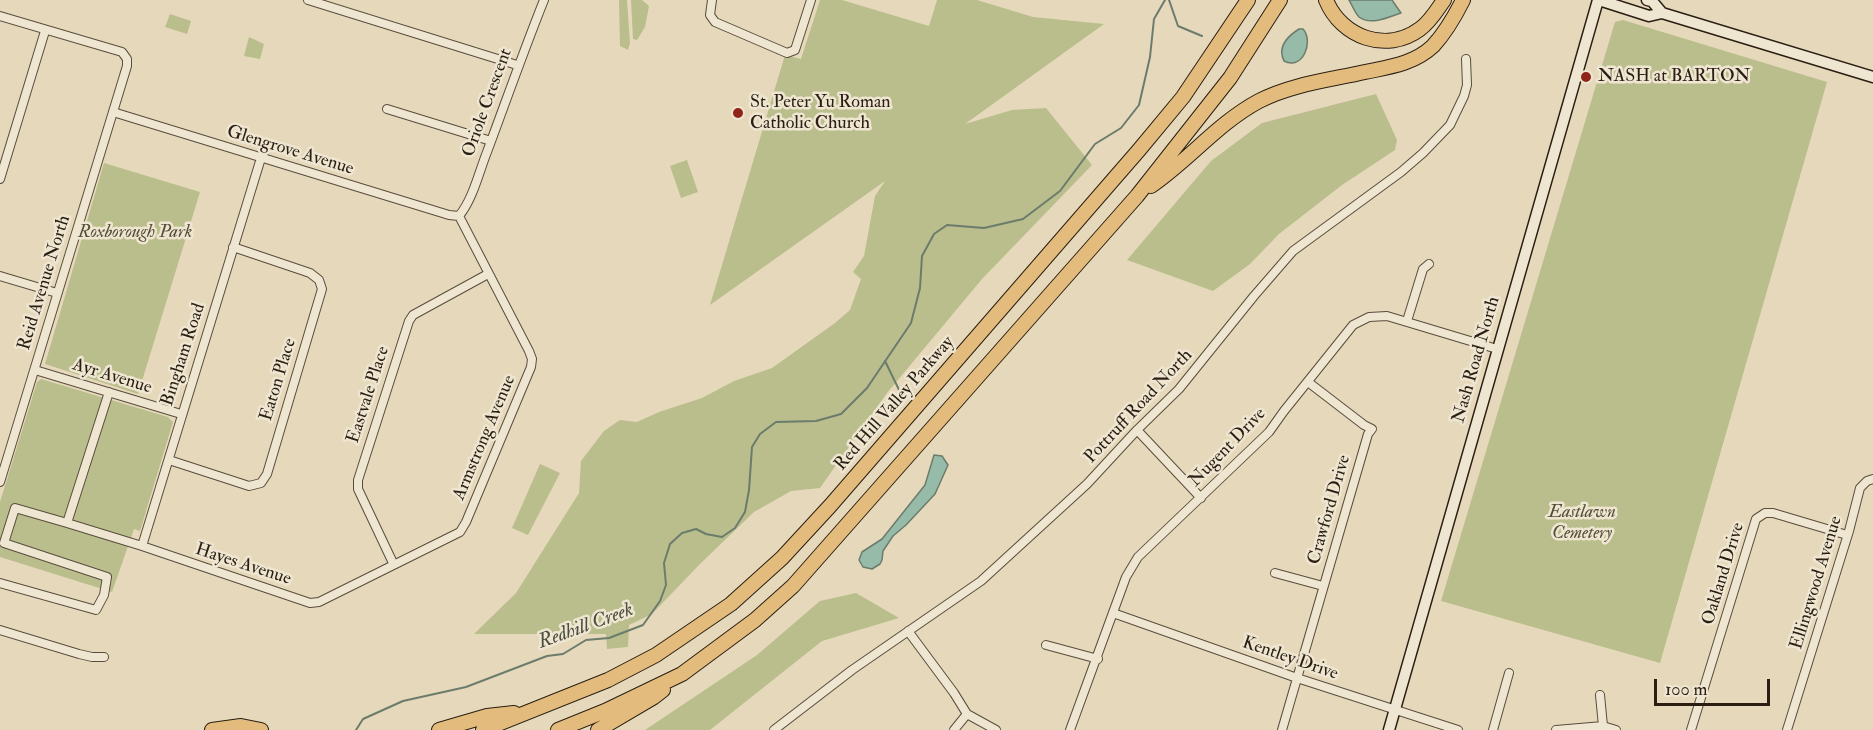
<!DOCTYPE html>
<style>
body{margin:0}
#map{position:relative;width:1873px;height:730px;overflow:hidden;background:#e6d8ba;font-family:"IM FELL Double Pica",serif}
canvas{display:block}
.scale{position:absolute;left:1654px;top:679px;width:116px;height:27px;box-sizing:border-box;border:3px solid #2a1e12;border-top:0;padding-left:8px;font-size:18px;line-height:21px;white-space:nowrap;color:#2a1e12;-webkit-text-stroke:4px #efe6d2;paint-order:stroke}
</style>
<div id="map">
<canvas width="1873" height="730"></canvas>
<div class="scale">100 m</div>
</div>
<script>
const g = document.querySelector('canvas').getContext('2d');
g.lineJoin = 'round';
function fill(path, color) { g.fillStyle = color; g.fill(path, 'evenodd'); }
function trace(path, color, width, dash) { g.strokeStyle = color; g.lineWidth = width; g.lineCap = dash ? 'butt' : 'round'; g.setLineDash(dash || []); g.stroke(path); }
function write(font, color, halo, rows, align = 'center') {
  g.font = font + ' "IM FELL Double Pica",serif'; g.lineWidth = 5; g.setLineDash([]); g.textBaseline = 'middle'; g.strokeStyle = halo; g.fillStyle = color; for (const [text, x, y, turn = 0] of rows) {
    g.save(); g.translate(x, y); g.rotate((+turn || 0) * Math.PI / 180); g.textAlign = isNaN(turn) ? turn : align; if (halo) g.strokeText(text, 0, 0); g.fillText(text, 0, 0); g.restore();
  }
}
fill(new Path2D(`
 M619 0H627L630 43 628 50 620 46Z
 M631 0H642L649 6 645 27 637 40 633 39Z
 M820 0H842L929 26 937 0H977L1033 17 1104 24 965 124 1012 110 1046 108 1092 165 982 279 887 393 820 488 791 491 754 512 700 564 652 614 629 625 628 647 607 649 606 634H474L516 593 579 493 581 461 604 431 620 420 637 422 659 412 702 398 734 381 772 368 835 323 850 310 861 279 853 272 864 256 875 196 885 181 710 305 785 55 801 59Z
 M170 14 191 21 187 34 165 27Z
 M1623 20 1827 82 1660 663 1441 601 1615 22Z
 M249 37 264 44 260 59 244 56Z
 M1376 94 1397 140 1395 150 1342 185 1279 234 1250 264 1213 291 1127 260 1211 161 1262 123Z
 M687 160 698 192 681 198 670 166Z
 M104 163 200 192 138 394 45 364Z
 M41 379 168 417 173 422 140 531 134 529 112 592 0 557V502L37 382Z
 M540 464 560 473 528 535 512 528Z
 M856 593 899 618 822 641 710 730H645L757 655 820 601Z`), '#b9be8c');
const water = new Path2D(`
 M1349 0H1392L1401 13C1389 17 1371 26 1359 17 1355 13 1352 5 1349 0Z
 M1299 29H1303C1314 41 1303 71 1284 61 1277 47 1288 36 1299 29Z
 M934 455 942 456 948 465 935 494 906 525 893 536 883 551 882 560 880 564 872 569 863 567 859 560 862 552 882 539 925 485Z`);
fill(water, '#97bba9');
trace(water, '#6b7c6d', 1.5);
trace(new Path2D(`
 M1169 0 1178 26 1202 36
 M885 361 903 398
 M356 730 363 719 403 701 466 687 547 656 563 654 586 640 609 638 643 625 660 601 666 585 664 563 670 544 682 533 696 529 706 534 722 537 735 528 745 512 749 490 752 447 760 434 776 422 816 421 841 414 867 388 911 323 920 288 922 256 934 234 947 225 984 228 1023 219 1060 191 1095 144 1121 128 1139 105 1150 57 1154 19 1165 0`), '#6b7c6d', 2);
const minor = new Path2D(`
 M308 0 517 65
 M712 0 710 15 715 22 787 53 795 50 811 0
 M0 16 122 52 127 59V66L0 482
 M387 109 491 141
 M113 112 449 215 459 216
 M261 158 142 546 310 603 319 602 460 532 466 522 531 367 532 359 529 351 459 216
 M0 179 45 31
 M459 216C473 199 479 172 487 152 506 101 524 50 544 0
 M0 276 57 293
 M1407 321 1423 269 1429 264
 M35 370 181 414
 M109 392 67 523 142 546
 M1137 430 1201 498
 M169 460 249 486 261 483 267 474 322 289 319 280 310 273 233 247
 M393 563 358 489V480L409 321 413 315 488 274
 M1275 573 1323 586
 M0 583 96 610 104 595 107 577 4 543 15 508 67 523
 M1113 613 1297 678 1458 730
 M0 630 79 654 92 657H104
 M908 631 954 693 967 714 996 730
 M1046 645 1098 659
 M1600 695 1603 726
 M774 730 852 670 981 581 1087 484 1137 430 1179 389 1254 296 1293 251 1401 172 1423 153 1450 125 1464 96 1467 85 1466 59
 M954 730 967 714
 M1070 730 1126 577 1138 557 1269 432 1284 411 1353 325 1369 317 1387 316 1497 349
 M1282 730 1368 434 1372 429 1364 425 1308 382
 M1493 730 1509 673
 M1556 730 1603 726 1616 730
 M1691 730 1756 519 1765 513H1773L1847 535
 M1787 730 1849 531 1860 488 1867 481 1873 479`);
const secondary = new Path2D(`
 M1599 0 1649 16 1662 13 1873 77
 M1647 0 1652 1 1662 13
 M1389 730 1598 0`);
const motorway = new Path2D(`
 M1326 0C1341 37 1386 54 1420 29 1430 22 1437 10 1444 0
 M1151 186C1189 160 1218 123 1259 101 1292 84 1330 80 1365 72 1389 67 1414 64 1433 46 1445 33 1455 16 1463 0
 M212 730 241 726 261 730
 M439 730 487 716 514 713
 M483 730 608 680 656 655 731 604 782 558 830 506 1139 150 1183 97 1248 0
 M558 730 605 711 682 674 755 620 793 586 1137 196 1230 78 1280 0
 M598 730 654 697 663 690`);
trace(minor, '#594c3c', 10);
trace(secondary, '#2a1e12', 13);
trace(motorway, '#2a1e12', 16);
trace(minor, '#efe6d2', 8);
trace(secondary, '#efe6d2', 10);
trace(motorway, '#e3bc7d', 14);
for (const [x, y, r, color] of [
 [1586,77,6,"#8f2418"],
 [738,113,6,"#8f2418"]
]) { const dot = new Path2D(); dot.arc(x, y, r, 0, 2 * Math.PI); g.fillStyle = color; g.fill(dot); trace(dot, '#efe6d2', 2); }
write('18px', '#2a1e12', '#efe6d2', [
 ["NASH at BARTON",1598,77],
 ["St. Peter Yu Roman",750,103],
 ["Catholic Church",750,124]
], 'left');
write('18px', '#2a1e12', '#efe6d2', [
 ["Oriole Crescent",488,103,-70],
 ["Glengrove Avenue",290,151,17],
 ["Reid Avenue North",45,283,-73],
 ["Bingham Road",184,355,-72],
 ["Nash Road North",1477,360,-74],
 ["Ayr Avenue",112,377,17],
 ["Eaton Place",279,380,-73],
 ["Eastvale Place",369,395,-72],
 ["Red Hill Valley Parkway",895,404,-49],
 ["Pottruff Road North",1139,407,-47],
 ["Armstrong Avenue",485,438,-67],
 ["Nugent Drive",1228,448,-46],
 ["Crawford Drive",1330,510,-74],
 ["Hayes Avenue",243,565,18],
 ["Oakland Drive",1724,574,-73],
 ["Ellingwood Avenue",1817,583,-73],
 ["Kentley Drive",1290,659,19]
]);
write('italic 18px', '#554e37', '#efe6d2', [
 ["Roxborough Park",135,233],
 ["Eastlawn",1582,513],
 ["Cemetery",1582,534]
]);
write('italic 20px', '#4b4d3f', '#efe6d2', [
 ["Redhill Creek",586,627,-20]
]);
</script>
